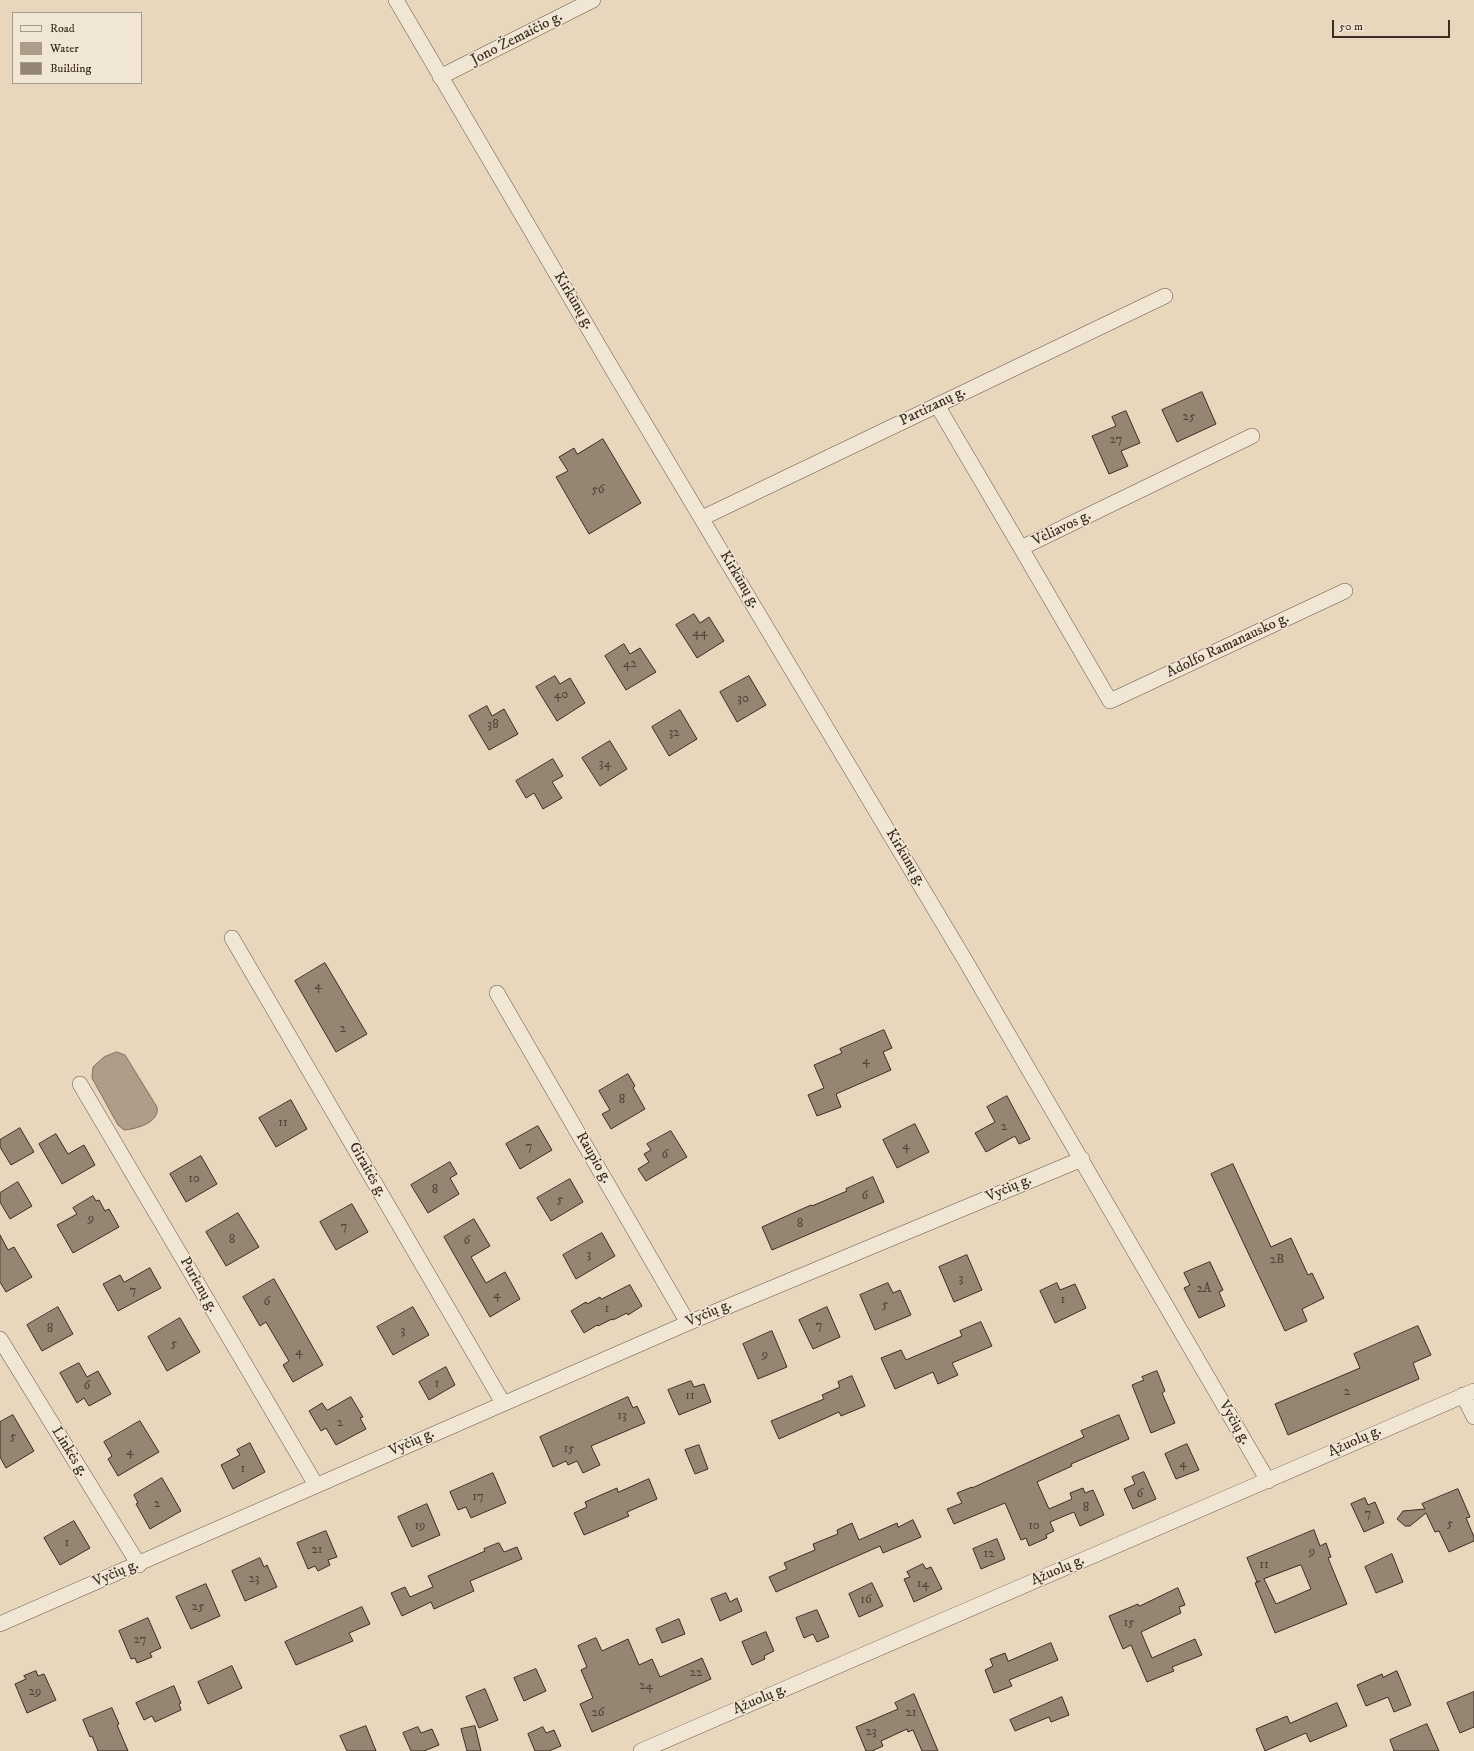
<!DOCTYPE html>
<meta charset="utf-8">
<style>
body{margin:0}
#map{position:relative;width:1474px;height:1751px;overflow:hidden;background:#e9d7bd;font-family:"IM FELL DW Pica",serif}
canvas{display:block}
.legend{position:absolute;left:12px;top:12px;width:130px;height:72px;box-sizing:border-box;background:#f1e5d4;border:1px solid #a89b8d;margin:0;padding:5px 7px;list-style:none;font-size:12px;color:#3b2d23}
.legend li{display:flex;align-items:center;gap:8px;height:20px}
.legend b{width:20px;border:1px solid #a89b8d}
.scale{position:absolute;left:1332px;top:20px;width:118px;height:18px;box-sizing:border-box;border:2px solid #3b2d23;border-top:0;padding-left:5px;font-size:12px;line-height:14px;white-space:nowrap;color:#3b2d23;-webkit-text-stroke:3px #f1e5d4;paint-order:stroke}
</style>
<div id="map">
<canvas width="1474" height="1751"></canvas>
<ul class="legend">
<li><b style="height:5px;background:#f1e5d4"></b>Road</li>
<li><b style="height:11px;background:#ae9d89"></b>Water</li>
<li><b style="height:11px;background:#958573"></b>Building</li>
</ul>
<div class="scale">50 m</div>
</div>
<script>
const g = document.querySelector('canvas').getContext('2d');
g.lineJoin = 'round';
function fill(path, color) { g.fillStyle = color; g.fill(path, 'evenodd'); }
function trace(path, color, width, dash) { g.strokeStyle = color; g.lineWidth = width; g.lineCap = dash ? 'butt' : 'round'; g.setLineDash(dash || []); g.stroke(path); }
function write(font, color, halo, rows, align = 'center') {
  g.font = font + ' "IM FELL DW Pica",serif'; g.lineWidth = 3; g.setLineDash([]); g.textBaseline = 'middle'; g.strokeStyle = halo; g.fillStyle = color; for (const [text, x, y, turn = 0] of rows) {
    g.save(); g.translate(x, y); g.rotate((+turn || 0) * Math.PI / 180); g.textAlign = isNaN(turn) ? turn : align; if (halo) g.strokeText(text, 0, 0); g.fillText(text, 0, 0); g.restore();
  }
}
const water = new Path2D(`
 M117 1052 125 1055 157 1107C160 1123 136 1129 124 1130L118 1125 92 1078 93 1067 104 1057Z`);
fill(water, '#ae9d89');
trace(water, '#807060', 1);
const building = new Path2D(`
 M1202 392 1216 424 1177 442 1162 410Z
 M1126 411 1140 443 1121 451 1128 466 1109 474 1092 436 1116 426 1112 417Z
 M603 439 641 503 589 534 556 477 568 471 559 457 574 448 577 454Z
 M694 614 700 623 709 617 724 641 697 658 676 625Z
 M624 644 630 654 640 648 656 672 626 690 605 656Z
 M555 676 560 684 570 678 585 703 557 721 536 687Z
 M749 676 766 705 737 722 720 692Z
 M487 706 492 716 504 709 518 734 489 750 469 716Z
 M680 710 697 739 669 756 652 727Z
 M610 741 627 769 600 786 582 758Z
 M553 759 563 776 552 782 562 798 543 809 534 793 526 798 516 781Z
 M325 963 367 1034 336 1052 295 981Z
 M884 1030 892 1048 883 1052 891 1070 836 1094 841 1107 817 1116 808 1095 824 1088 814 1065 842 1053 840 1049Z
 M628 1074 635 1086 633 1088 645 1109 611 1129 602 1114 610 1110 599 1091Z
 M1007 1096 1030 1139 1019 1144 1015 1136 986 1152 975 1133 995 1122 987 1107Z
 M291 1100 307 1129 276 1147 259 1118Z
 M915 1124 929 1152 897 1168 883 1140Z
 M538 1126 552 1150 520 1169 506 1144Z
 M20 1128 34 1152 11 1165 0 1147V1140Z
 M671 1131 687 1157 646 1181 638 1169 649 1162 644 1154 651 1150 647 1144Z
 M56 1134 68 1154 84 1145 95 1165 62 1184 39 1144Z
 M201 1156 217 1184 186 1202 170 1174Z
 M450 1162 457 1174 450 1178 459 1194 428 1213 411 1185Z
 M1233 1164 1271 1247 1291 1238 1308 1275 1312 1273 1324 1298 1302 1309 1307 1321 1285 1331 1211 1174Z
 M873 1177 884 1202 772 1250 762 1227 811 1205 812 1206 847 1191 846 1189Z
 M570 1179 583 1202 551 1221 537 1198Z
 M18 1182 32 1206 10 1219 0 1202V1193Z
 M93 1196 96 1201 99 1200 105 1211 109 1209 119 1227 73 1253 57 1225 77 1214 73 1208Z
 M352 1204 368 1232 336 1250 320 1222Z
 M238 1213 259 1247 226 1266 206 1232Z
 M474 1219 490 1246 471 1257 486 1283 505 1272 520 1299 490 1317 444 1237Z
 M602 1233 615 1256 576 1279 563 1255Z
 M0 1235 8 1250 14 1247 32 1277 6 1292 0 1282Z
 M967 1255 982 1290 954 1302 939 1267Z
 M1210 1262 1223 1290 1219 1292 1225 1306 1199 1318 1184 1288 1190 1285 1184 1273Z
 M150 1268 161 1288 118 1311 103 1284 120 1275 124 1282Z
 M274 1279 323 1365 293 1382 283 1365 289 1361 266 1322 260 1326 243 1297Z
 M888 1283 893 1293 900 1290 911 1315 875 1330 860 1295Z
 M1057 1283 1060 1290 1075 1284 1086 1308 1055 1323 1040 1291Z
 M630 1285 642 1306 628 1315 627 1313 613 1320 612 1319 598 1326 597 1325 584 1333 571 1311 586 1302 587 1304 600 1297 601 1299Z
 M58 1307 73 1334 42 1351 27 1325Z
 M413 1307 429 1335 393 1355 377 1327Z
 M827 1307 840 1337 813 1349 799 1320Z
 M180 1318 200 1352 167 1371 148 1337Z
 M981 1322 992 1346 952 1363 958 1375 938 1384 933 1372 895 1389 881 1358 901 1350 906 1360 962 1336 960 1331Z
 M1418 1326 1431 1355 1413 1363 1419 1379 1288 1435 1275 1404 1360 1368 1354 1354Z
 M772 1331 787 1367 758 1379 743 1344Z
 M79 1363 87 1377 98 1371 111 1394 89 1406 84 1398 77 1403 60 1373Z
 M446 1367 455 1385 429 1400 419 1382Z
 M1157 1371 1165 1391 1162 1393 1175 1423 1151 1433 1132 1385 1144 1380 1142 1377Z
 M852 1376 865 1406 841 1416 839 1412 779 1439 771 1421 824 1399 822 1395 840 1387 838 1382Z
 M691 1381 694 1387 704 1384 711 1402 679 1415 668 1390Z
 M351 1397 363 1417 360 1418 366 1429 336 1445 326 1428 321 1431 309 1411 322 1403 327 1410Z
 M628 1397 633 1408 637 1406 645 1423 591 1446 600 1465 583 1473 577 1461 568 1465 566 1461 553 1467 540 1437Z
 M13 1415 34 1451 6 1468 0 1457V1422Z
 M1119 1415 1129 1439 1071 1464 1072 1466 1037 1482 1049 1509 1072 1499 1070 1493 1083 1488 1085 1493 1093 1490 1104 1515 1080 1526 1074 1512 1050 1522 1054 1531 1046 1535 1047 1538 1029 1546 1026 1538 1021 1540 1005 1503 954 1524 947 1509 962 1503 957 1493 972 1487V1488L1084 1437 1081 1431Z
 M140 1421 159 1452 118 1476 108 1459 112 1456 104 1442Z
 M250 1443 265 1472 233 1489 221 1465 240 1455 237 1450Z
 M1187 1444 1199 1470 1176 1479 1165 1454Z
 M699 1445 708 1469 695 1474 685 1450Z
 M1144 1472 1156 1499 1133 1509 1124 1489 1135 1484 1132 1477Z
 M493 1473 506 1503 471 1518 466 1507 458 1510 450 1492Z
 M162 1478 181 1511 150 1529 136 1504 138 1503 134 1495Z
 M649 1479 657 1499 627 1512 629 1516 584 1535 574 1513 587 1507 585 1502 617 1488 618 1492Z
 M1458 1489 1470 1517 1466 1518 1474 1537V1541L1449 1552 1439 1531 1435 1532 1426 1513 1410 1526H1405L1397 1519 1403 1511 1425 1509 1422 1504Z
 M1365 1498 1368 1505 1375 1502 1384 1523 1364 1532 1351 1504Z
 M427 1504 440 1535 412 1547 398 1517Z
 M913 1520 921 1537 883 1553 880 1546 776 1592 769 1577 787 1569 784 1563 815 1550 813 1544 838 1534 837 1530 852 1523 859 1540 897 1523 898 1527Z
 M74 1521 90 1548 60 1565 44 1538Z
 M1314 1530 1320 1546 1326 1543 1331 1557 1328 1558 1347 1604 1275 1633 1255 1583 1260 1581 1257 1582 1247 1558ZM1301 1565 1311 1589 1276 1604 1264 1579Z
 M326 1531 337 1557 328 1560 330 1565 318 1571 315 1566 308 1569 297 1543Z
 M997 1539 1005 1559 981 1569 973 1549Z
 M499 1543 504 1552 517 1547 522 1559 470 1581 474 1591 434 1609 431 1602 402 1616 391 1593 405 1587 410 1597 433 1587 428 1576 485 1551 484 1549Z
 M1392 1554 1403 1582 1376 1593 1365 1567Z
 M260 1558 264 1567 267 1565 277 1587 245 1601 232 1571Z
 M923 1564 926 1569 931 1567 942 1589 914 1602 904 1579 910 1577 907 1572Z
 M872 1583 883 1606 859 1617 849 1594Z
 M206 1584 220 1616 191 1629 176 1597Z
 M1178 1588 1185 1605 1179 1607 1181 1613 1141 1632 1152 1658 1195 1639 1202 1655 1172 1667 1174 1671 1147 1682 1131 1645 1123 1649 1109 1616 1138 1604 1139 1606Z
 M726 1593 730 1602 737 1598 742 1611 720 1621 711 1599Z
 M362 1607 370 1624 349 1633 353 1641 296 1665 285 1642Z
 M817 1610 829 1637 817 1642 813 1634 804 1638 796 1618Z
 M148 1618 161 1648 150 1653 152 1657 137 1663 135 1658 131 1659 119 1631Z
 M679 1619 685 1634 662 1643 656 1629Z
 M766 1632 774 1651 764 1656 765 1659 752 1665 742 1642Z
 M596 1638 602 1651 628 1639 639 1665 652 1659 660 1677 702 1658 711 1679 592 1732 580 1704 593 1698 581 1670 587 1667 578 1646Z
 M1051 1643 1058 1660 1009 1680 1012 1686 994 1693 985 1670 993 1666 990 1659 1005 1653 1008 1661Z
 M232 1666 242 1688 208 1704 198 1682Z
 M536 1669 546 1691 524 1701 514 1678Z
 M36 1671 38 1676 44 1674 56 1700 27 1713 15 1684 26 1679 24 1676Z
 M1397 1671 1411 1705 1394 1712 1388 1697 1366 1706 1357 1685 1382 1674 1383 1677Z
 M174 1686 181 1703 179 1704 181 1710 155 1722 152 1716 144 1720 136 1703Z
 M485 1689 498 1720 479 1728 466 1697Z
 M1474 1692V1727L1460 1733 1447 1703Z
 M914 1694 938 1751H922L913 1730 908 1732 907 1729 881 1741 883 1746 872 1751H866L856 1727 898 1709 895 1703Z
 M1062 1697 1069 1715 1051 1722 1049 1717 1015 1731 1010 1720Z
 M1337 1703 1347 1726 1310 1742 1306 1733 1265 1751 1256 1729 1287 1716 1290 1723Z
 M112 1708 119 1724 117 1725 128 1751H98L92 1736 90 1737 83 1720Z
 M1427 1724 1439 1751H1394L1390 1740Z
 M366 1726 376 1751H347L340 1736Z
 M475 1726 481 1751H467L461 1729Z
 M418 1727 421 1733 432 1729 439 1745 424 1751H411L403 1733Z
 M543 1727 546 1733 554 1730 561 1746 549 1751H535L528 1734Z`);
fill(building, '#958573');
trace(building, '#3b2d23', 1);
const minor = new Path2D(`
 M396 0 614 372 965 960 1268 1481
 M440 77 593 0
 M937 405 1021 548 1252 436
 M702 518 1165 296
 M1021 548 1110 701 1345 591
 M232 938 503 1403
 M497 993 688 1323
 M80 1084 316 1485
 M0 1339 139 1565
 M1463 1395 1474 1417
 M0 1624 688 1323 1082 1159
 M641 1751 1474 1391`);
trace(minor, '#66584a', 16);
trace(minor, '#f1e5d4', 15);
write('13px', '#524337', null, [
 ["25",1189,417],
 ["27",1116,440],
 ["56",598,490],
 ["44",700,633],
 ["42",630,664],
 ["40",561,695],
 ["30",743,699],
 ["38",493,725],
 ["32",674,733],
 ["34",605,764],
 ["4",318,986],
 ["2",343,1029],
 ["4",866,1061],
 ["8",622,1100],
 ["11",283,1123],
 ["2",1004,1127],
 ["4",906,1146],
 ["7",529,1147],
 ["6",665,1155],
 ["10",194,1179],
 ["8",435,1190],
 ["6",865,1196],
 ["5",560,1200],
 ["9",91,1219],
 ["8",800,1224],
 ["7",344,1227],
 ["8",232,1240],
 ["6",467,1241],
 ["3",589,1255],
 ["2B",1277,1260],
 ["3",961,1279],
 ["2A",1204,1289],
 ["7",133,1291],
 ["4",497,1295],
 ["1",1063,1300],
 ["6",267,1302],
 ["5",885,1305],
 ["1",607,1309],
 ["7",819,1326],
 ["8",50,1329],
 ["3",403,1331],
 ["5",174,1344],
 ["4",299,1352],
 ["9",765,1355],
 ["1",437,1384],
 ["6",87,1386],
 ["2",1347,1392],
 ["11",690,1396],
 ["13",622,1416],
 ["2",340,1423],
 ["5",13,1437],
 ["15",569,1449],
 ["4",130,1452],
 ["4",1183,1464],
 ["1",243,1469],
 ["6",1140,1494],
 ["17",478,1497],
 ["2",157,1504],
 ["8",1086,1508],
 ["7",1368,1514],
 ["5",1450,1524],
 ["19",420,1526],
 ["10",1034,1526],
 ["1",67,1543],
 ["21",317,1550],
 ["9",1312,1552],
 ["12",989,1554],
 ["11",1264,1565],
 ["23",254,1579],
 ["14",923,1584],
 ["16",866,1600],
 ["25",198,1607],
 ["15",1129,1623],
 ["27",140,1640],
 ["22",696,1673],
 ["24",646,1686],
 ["29",35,1692],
 ["26",598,1713],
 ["21",911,1713],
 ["23",871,1732]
]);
write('15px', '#3b2d23', '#f1e5d4', [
 ["Jono Žemaičio g.",517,39,-27],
 ["Kirkūnų g.",573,301,59],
 ["Partizanų g.",933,407,-26],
 ["Vėliavos g.",1062,529,-26],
 ["Kirkūnų g.",739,580,59],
 ["Adolfo Ramanausko g.",1228,646,-25],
 ["Kirkūnų g.",905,858,59],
 ["Raupio g.",593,1158,60],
 ["Giraitės g.",367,1170,60],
 ["Vyčių g.",1009,1189,-23],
 ["Purienų g.",198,1285,60],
 ["Vyčių g.",709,1314,-23],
 ["Vyčių g.",1234,1423,60],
 ["Ąžuolų g.",1355,1442,-24],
 ["Vyčių g.",412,1443,-24],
 ["Linkės g.",69,1452,58],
 ["Ąžuolų g.",1058,1571,-23],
 ["Vyčių g.",116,1574,-23],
 ["Ąžuolų g.",760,1700,-23]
]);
</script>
